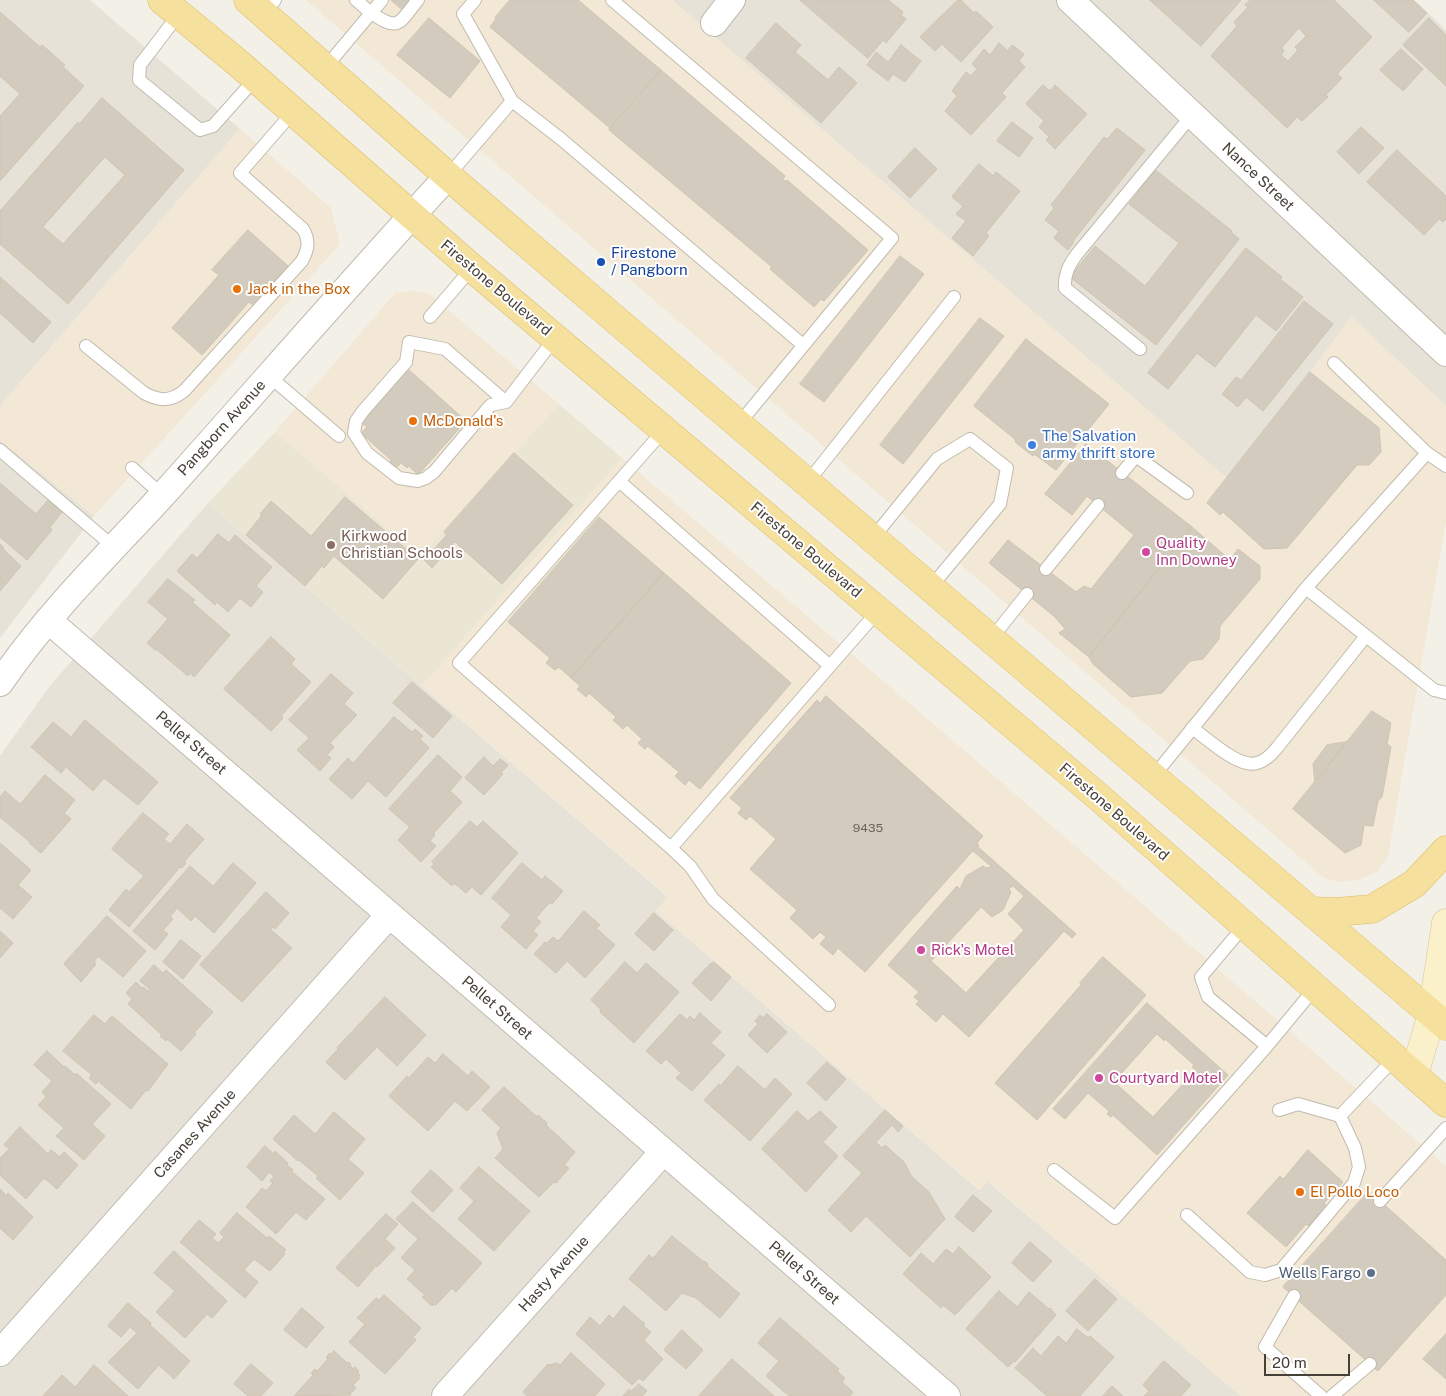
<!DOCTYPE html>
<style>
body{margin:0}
#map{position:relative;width:1446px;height:1396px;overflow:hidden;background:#f3f0e8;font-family:"Public Sans",sans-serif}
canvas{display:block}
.scale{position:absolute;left:1264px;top:1354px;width:86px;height:22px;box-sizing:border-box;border:2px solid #464037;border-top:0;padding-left:6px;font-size:15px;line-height:18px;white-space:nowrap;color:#464037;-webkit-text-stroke:4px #fff;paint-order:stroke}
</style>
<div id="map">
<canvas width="1446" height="1396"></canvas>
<div class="scale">20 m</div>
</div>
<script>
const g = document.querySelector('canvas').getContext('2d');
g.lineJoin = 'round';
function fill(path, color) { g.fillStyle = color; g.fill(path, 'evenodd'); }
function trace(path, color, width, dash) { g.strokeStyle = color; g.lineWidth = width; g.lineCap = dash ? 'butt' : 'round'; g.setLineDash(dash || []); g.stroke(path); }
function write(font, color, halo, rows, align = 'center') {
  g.font = font + ' "Public Sans",sans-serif'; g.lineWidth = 4; g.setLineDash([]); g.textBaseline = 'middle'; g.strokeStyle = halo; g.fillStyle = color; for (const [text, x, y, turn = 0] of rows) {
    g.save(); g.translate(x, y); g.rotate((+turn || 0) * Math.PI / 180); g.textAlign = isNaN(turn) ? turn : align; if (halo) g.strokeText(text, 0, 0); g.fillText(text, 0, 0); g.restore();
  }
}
fill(new Path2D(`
 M0 0H90L240 129 0 406Z
 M672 0H1414L1446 30V406L1351 317 1230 481Z
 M0 440 94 516 0 638Z
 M208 503 668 897 656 911 979 1190 987 1181 1241 1396H0V756L49 687Z`), '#e6e2d7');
fill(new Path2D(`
 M306 0H672L1230 481 1351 316 1446 406V521L1388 856 1378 872 1357 880 1339 882 1324 878Z
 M240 129 331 208 340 244 94 516 0 440V406Z
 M412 291 428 293 559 404 421 557 275 432 396 292Z
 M622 458 957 744 1446 1166V1396H1241L988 1181 980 1190 656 911 668 896 422 686Z`), '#f3e7d5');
fill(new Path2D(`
 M559 404 622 458 422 686 208 503 275 432 421 557Z`), '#ebe5d3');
const building = new Path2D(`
 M391 0H410L402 9Z
 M510 0H578L661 70 610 128 490 27 496 19 495 18Z
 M800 0H888L903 12 901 15 906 19 886 43 883 40 868 58Z
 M958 0H961L974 13 976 11 993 27 961 62 942 44 935 51 920 37Z
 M1150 0H1241L1201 46Z
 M1250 0H1334L1372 37 1337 74 1342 78 1326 95 1328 97 1302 121 1297 117 1287 128 1211 56 1237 26 1234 22 1248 7 1245 5ZM1299 28 1306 36 1295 47 1298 50 1288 61 1281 55 1284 51 1282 48Z
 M1374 0H1413L1427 13 1409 32Z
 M0 12 40 47 42 45 65 65 63 67 84 86 0 181V116L20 94 0 76Z
 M429 18 480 61 450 98 397 55Z
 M1429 18 1446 35V86L1403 45Z
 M776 23 801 45 795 52 828 80 839 67 857 83 821 123 746 58Z
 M999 43 1008 51 1012 45 1024 54 1019 61 1025 67 1002 93 1006 97 971 135 945 111 957 96 952 91 966 72 971 76 977 69 972 64 984 49 990 55Z
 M901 45 921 61 905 82 893 74 888 81 867 65 876 52 888 62Z
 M1401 49 1423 69 1403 91 1380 70Z
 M661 70 785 176 783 179 786 182 787 180 868 250 824 301 821 299 814 307 770 269 772 267 609 130Z
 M1043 85 1050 91 1055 85 1087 114 1055 149 1046 140 1049 137 1039 127 1044 121 1026 104Z
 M102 98 184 170 68 304 0 244V211L78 122 79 124ZM105 157 125 175 63 244 43 227Z
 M1012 122 1033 138 1019 157 997 141Z
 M1361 127 1384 148 1359 174 1337 152Z
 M1117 128 1145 150 1073 241 1074 242 1068 250 1054 238 1059 231 1045 220 1054 208 1051 205 1104 137 1107 139Z
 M915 148 937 169 910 198 888 177Z
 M1397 150 1446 196V219L1443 222 1439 219 1424 235 1367 182Z
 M979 164 993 176 996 172 1020 191 986 233 989 236 973 256 952 238 966 221 956 214 963 206 952 197Z
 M1153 168 1232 231 1231 232 1239 239 1156 345 1070 277 1095 246 1145 286 1179 243 1129 204 1146 182 1144 180Z
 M248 230 288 266 253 305 249 302 202 355 172 328 219 275 212 270Z
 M1246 248 1282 277 1280 279 1303 297 1276 331 1256 315 1215 367 1197 353 1168 389 1148 373Z
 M900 256 924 274 824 402 800 384Z
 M0 277 51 322 33 343 0 313Z
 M1304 301 1333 324 1263 411 1246 397 1238 407 1222 394 1236 377 1241 380Z
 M980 318 1004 336 903 464 880 445Z
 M1026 339 1109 404 1056 470 1034 454 1033 456 1015 442 1016 440 974 406Z
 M408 369 466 421 418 475 409 466 407 468 401 463 393 471 388 466 391 460 361 433 367 427 360 422Z
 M1310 372 1379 428 1381 452 1369 465H1357L1287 548 1264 549 1223 512 1220 515 1207 503Z
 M1086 444 1192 527 1089 657 1059 633 1065 629 1055 617 989 563 1008 540 1076 592 1084 586 1091 589 1134 535 1087 496 1072 515 1045 494Z
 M514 453 573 505 502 584 455 542 432 568 424 560 447 535 444 532Z
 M0 483 36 514 48 500 62 512 50 527 52 530 27 560 0 537Z
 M345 497 418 559 383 599 334 556 324 568 322 566 305 586 246 535 262 515 260 514 271 501 311 536Z
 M599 517 664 573 571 678 559 667 555 670 546 663 550 658 508 622Z
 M1192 527 1230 560 1238 549 1260 566V579L1220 626 1219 639 1203 659 1190 661 1162 693 1131 697 1093 664 1089 657Z
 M218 534 229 543 235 535 272 567 256 586 263 592 251 607 240 598 228 612 217 602 215 605 177 571 192 554 197 558Z
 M0 544 4 548 3 549 21 566 0 591Z
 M664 573 791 683 700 789 689 780 685 785 675 776 679 772 648 746 645 749 638 743 642 739 627 725 623 729 613 720 616 717 589 693 586 697 577 689 580 686 571 678Z
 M168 579 195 600 192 602 230 635 194 677 190 673 188 676 156 649 155 650 147 643 168 619 148 602Z
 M271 637 295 659 291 664 311 682 281 716 283 718 271 731 224 689Z
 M331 674 353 693 344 704 357 715 330 743 334 747 327 755 331 758 320 771 297 750 309 738 289 720Z
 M412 682 452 716 433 738 393 703Z
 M826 696 983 836 977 843 979 845 977 846 865 972 838 948 833 955 820 944 826 937 820 932 813 939 790 918 797 910 750 869 776 839 750 816 746 820 738 813 742 808 730 798 817 700 820 703Z
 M1372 711 1391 723 1387 744 1391 747 1382 797 1378 801 1373 826 1364 825 1361 845 1345 853 1293 809Z
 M394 717 412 732 415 729 423 736 420 739 429 748 386 797 368 781 352 799 329 779 348 758 353 763Z
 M85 720 158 782 138 805 104 778 93 791 66 767 61 773 31 747 53 722 71 737Z
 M1347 742 1315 783 1313 764 1327 745Z
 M438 755 462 777 450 791 462 802 433 834 435 835 430 841 436 846 421 862 398 840 410 827 389 809Z
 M484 757 493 766 500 759 508 765 501 773 503 774 484 795 465 778Z
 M45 775 75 800 64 813 71 819 41 853 29 843 30 842 0 817V797L5 791 20 804Z
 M143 813 169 834 164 839 170 844 187 824 204 839 184 862 186 863 182 868 180 867 129 927 109 910 126 889 129 892 144 876 112 849Z
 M470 821 477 827 483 821 518 853 481 895 472 887 466 893 454 883 452 886 431 867 434 864 432 862Z
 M0 843 31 870 18 885 32 897 13 919 0 908Z
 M977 846 1076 934 1072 938 1064 931 969 1037 943 1014 936 1022 916 1004 919 1001 914 997 919 992 888 965 957 886 960 889 966 876 983 866 986 868 992 867 973 851ZM1013 886 1024 896 1008 914 1024 930 966 993 931 961 981 907 992 917 1003 910 1011 892 1009 889Z
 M233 863 256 883 214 933 195 916 191 921 177 908 170 917 173 919 163 930 168 934 155 950 133 931 190 866 213 886Z
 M522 863 542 880 545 876 563 891 552 904 550 902 536 918 541 922 533 931 538 935 526 949 501 927 511 915 492 898Z
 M266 892 289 913 275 929 273 927 270 929 292 948 242 1002 200 965Z
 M584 911 600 925 596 928 615 945 585 978 567 961 556 973 534 954 545 942 547 943 553 937 558 941Z
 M654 913 673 930 654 951 635 934Z
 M107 916 146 951 123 977 98 956 94 962 96 964 81 982 64 964Z
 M0 931 13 943 0 958Z
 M181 940 201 956 183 979 163 962Z
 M1103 957 1146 995 1037 1120 995 1083 1081 985 1080 983Z
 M625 962 637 973 646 963 679 992 634 1043 600 1012 601 1010 591 1000Z
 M714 962 731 977 711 1001 692 983 711 963 712 964Z
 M154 965 163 973 166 970 213 1012 194 1033 196 1034 181 1051 167 1039 166 1041 160 1036 162 1035 128 1004 132 999 126 993 136 982 142 988 143 987 148 991 150 989 140 981Z
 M385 997 426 1035 397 1066 377 1047 345 1080 326 1062 338 1049 337 1048Z
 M1147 1003 1228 1075 1157 1155 1113 1115 1111 1117 1107 1114 1109 1111 1088 1093 1065 1119 1053 1109ZM1157 1034 1164 1041 1165 1039 1194 1065 1192 1067 1196 1070 1153 1117 1114 1082Z
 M700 1013 721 1032 711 1043 725 1055 692 1091 676 1078 681 1073 666 1059 661 1064 646 1051 680 1014 687 1020 690 1016 694 1020Z
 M767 1014 787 1032 767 1053 748 1035 758 1024 755 1021 760 1015 763 1018Z
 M94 1015 105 1024 112 1016 168 1064 148 1091 146 1090 131 1109 98 1081 96 1084 89 1078 92 1075 63 1051Z
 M47 1051 64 1067 65 1066 75 1075 76 1073 111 1104 92 1124 105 1136 84 1160 56 1136 64 1128 38 1105 46 1097 42 1092 52 1081 34 1065Z
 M443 1054 468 1076 472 1071 490 1087 467 1111 455 1101 428 1131 389 1096 407 1076 409 1078 428 1057 435 1063Z
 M827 1062 846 1079 826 1101 807 1083Z
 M738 1066 765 1090 775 1078 792 1094 750 1141 704 1100 719 1084 720 1086Z
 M504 1087 537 1117 538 1115 547 1123 546 1125 575 1152 564 1165 569 1168 556 1183 554 1182 539 1197 495 1158 503 1149 497 1133 501 1128 482 1110Z
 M885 1110 903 1126 898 1132 892 1125 876 1142 882 1148 885 1145 904 1162 912 1177 929 1192 945 1219 910 1257 866 1216 851 1232 828 1210 862 1173 843 1156Z
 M797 1111 808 1121 820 1111 837 1127 823 1142 838 1156 806 1192 762 1149Z
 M334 1112 365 1139 348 1159 364 1173 340 1200 316 1178 318 1176 299 1160 298 1161 273 1139 294 1115 315 1134Z
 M20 1127 48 1154 51 1150 60 1157 64 1152 78 1165 57 1189 44 1178 26 1199 0 1175V1158L9 1149 4 1145Z
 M265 1146 274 1154 275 1151 288 1163 287 1165 293 1170 292 1172 325 1199 306 1220 296 1212 276 1234 246 1207 262 1188 266 1191 273 1183 270 1181 274 1176 269 1172 262 1181 247 1167Z
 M1308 1150 1343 1182 1324 1203 1327 1206 1309 1226 1306 1224 1286 1247 1247 1213 1280 1176 1283 1179Z
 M479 1167 530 1211 494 1251 458 1219 474 1201 460 1188Z
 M431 1170 453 1190 433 1212 411 1192Z
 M0 1189 7 1196 8 1193 33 1217 13 1240 0 1228Z
 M1369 1191 1446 1260V1295L1378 1371 1283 1287Z
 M973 1195 992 1211 973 1232 955 1217Z
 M413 1202 482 1263 456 1292 452 1288 436 1305 434 1304 432 1306 422 1297 425 1295 407 1279 415 1270 401 1258 418 1239 396 1219Z
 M237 1213 267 1238 269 1236 286 1250 283 1252 285 1254 270 1271 254 1259 244 1270 258 1282 245 1298 180 1242 199 1220 216 1234 212 1238 218 1243 224 1237 220 1233Z
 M386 1214 398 1224 385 1239 395 1248 377 1267 355 1247Z
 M672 1236 704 1262 705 1261 708 1264 707 1266 740 1294 720 1318 696 1298 682 1293 666 1311 629 1279 649 1255 653 1258Z
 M1030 1242 1052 1261 1033 1282 1012 1263Z
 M959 1247 991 1277 955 1315 943 1305 941 1308 903 1274 921 1253 933 1264 946 1249 953 1254Z
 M354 1248 375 1267 358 1287 336 1268Z
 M174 1251 227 1301 212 1318 207 1314 185 1338 156 1312 175 1291 154 1273Z
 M1095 1279 1117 1299 1088 1331 1066 1311Z
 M999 1291 1017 1307 1029 1292 1049 1309 1050 1308 1056 1315 1015 1362 1014 1361 1008 1367 966 1329Z
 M384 1295 421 1328 413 1337 416 1340 385 1374 349 1342 365 1324 357 1318 376 1298 379 1300Z
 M128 1303 151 1323 150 1325 190 1361 174 1379 159 1365 138 1389 108 1362 137 1333 130 1327 121 1337 108 1326Z
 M624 1306 645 1324 643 1326 651 1332 644 1340 663 1359 643 1381 639 1378 632 1385 576 1334 590 1317 600 1326 609 1315 613 1319Z
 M302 1308 324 1327 306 1348 284 1330Z
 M780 1318 839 1369 837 1371 845 1378 842 1382 853 1392 850 1396H789L766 1376 779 1361 758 1343Z
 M1077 1329 1088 1338 1090 1336 1114 1357 1080 1396H1047L1015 1368 1033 1348 1041 1356 1058 1336 1066 1343Z
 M682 1330 703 1350 686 1369 664 1350Z
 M1446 1334V1379L1423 1359Z
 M334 1351 347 1363 348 1362 351 1364 350 1365 353 1369 355 1367 359 1371 357 1373 360 1375 358 1377 360 1378 353 1385 356 1388 350 1394 351 1395 294 1396 313 1375 311 1373 315 1369 317 1371 328 1359 326 1357 330 1353 332 1354Z
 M571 1353 605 1384 595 1396H527L523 1392 548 1364 550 1365 556 1363 560 1365Z
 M732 1359 774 1396H699Z
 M1164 1361 1191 1385 1181 1396H1144L1149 1391 1143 1385Z
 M251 1364 273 1383 261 1396H248L234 1384Z
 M94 1365 128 1396H43L62 1375 75 1387Z
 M639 1384 647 1391 642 1396H623L629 1389 631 1391Z
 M1112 1386 1123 1396H1103Z`);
fill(building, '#d3ccbe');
trace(building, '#cec4b2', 1);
const lane = new Path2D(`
 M382 0 371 13C400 32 398 24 418 0
 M475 0 463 14 512 101 561 139 803 345
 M612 0 892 238 738 425
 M179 14 140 65 139 80 200 130 213 126 255 79
 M264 14 275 0
 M325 68 371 13 356 0
 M448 176 512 101
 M430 317 472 268
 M86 346 144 393C159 401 170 402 184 391L302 261C308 250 310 241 303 229L240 173 293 112
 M1140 349 1065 288C1064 274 1069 265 1077 254L1192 115
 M1334 363 1427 453
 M269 376 339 436
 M506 402 445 349 409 342 406 362 363 411 356 421 354 433 367 453 399 478 418 481 426 478 434 472 488 408 491 405 506 402 555 338
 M664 430 459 663 671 848 690 866 713 899 829 1005
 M0 450 115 548
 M132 468 162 495
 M1122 473 1136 456 1187 493
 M619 481 830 666
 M807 483 954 297
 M872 539 937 459 970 439 1007 468 1000 504 930 588
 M1046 569 1098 505
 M1306 588 1427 453 1446 466
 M991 639 1027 594
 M1192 728C1207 738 1239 769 1257 763 1265 761 1271 755 1276 749L1366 636
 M1153 777 1306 588 1434 690 1446 693
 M671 848 878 611
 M1244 926 1201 977 1208 997 1267 1046 1315 988
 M1279 1110 1298 1104 1340 1116 1395 1058
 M1054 1170 1115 1218 1267 1046
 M1380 1201 1446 1128
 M1187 1215 1250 1272 1265 1275 1281 1270 1354 1183 1359 1167 1355 1148 1340 1116
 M1294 1296 1265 1347 1321 1396
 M1332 1396 1370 1364`);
const street = new Path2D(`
 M1070 0 1446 353
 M714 23 732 0
 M48 620 947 1396
 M0 683C49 611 113 550 171 486 263 383 354 278 448 176
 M0 1353 389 915
 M445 1396 663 1152`);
const secondary = new Path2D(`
 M1414 1075 1432 1014 1446 923`);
const primary = new Path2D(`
 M162 0 238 63 472 268 1101 799 1446 1103
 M248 0 448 176 616 320 1446 1026
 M1311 911 1335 912 1372 909 1414 884 1446 850`);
trace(lane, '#c0bbae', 14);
trace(street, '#c0bbae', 28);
trace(secondary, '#cfc39b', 29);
trace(primary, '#dbbd6e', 29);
trace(lane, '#fff', 12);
trace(street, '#fff', 26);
trace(secondary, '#faf0ca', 28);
trace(primary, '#f6e09d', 28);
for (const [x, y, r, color] of [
 [601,262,5,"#1a4fb4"],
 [237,289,5,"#e8710a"],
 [413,421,5,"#e8710a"],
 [1032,445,5,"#3f7fe0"],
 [331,545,5,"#8d6e63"],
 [1146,552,5,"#d1479c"],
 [921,950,5,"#d1479c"],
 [1099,1078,5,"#d1479c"],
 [1300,1192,5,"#e8710a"],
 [1371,1273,5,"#5c6f8a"]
]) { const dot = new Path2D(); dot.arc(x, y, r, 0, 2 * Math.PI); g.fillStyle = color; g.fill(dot); trace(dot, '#fff', 2); }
write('12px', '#696359', null, [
 ["9435",868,828]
]);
write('15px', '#464037', '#fff', [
 ["Nance Street",1258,177,43],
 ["Firestone Boulevard",496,288,40],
 ["Pangborn Avenue",222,428,-48],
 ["Firestone Boulevard",806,550,40],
 ["Pellet Street",191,743,41],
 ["Firestone Boulevard",1114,812,41],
 ["Pellet Street",497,1008,41],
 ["Casanes Avenue",195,1134,-48],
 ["Pellet Street",804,1273,41],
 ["Hasty Avenue",554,1274,-48]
]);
write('15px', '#164399', '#fff', [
 ["Firestone",611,253],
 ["/ Pangborn",611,270]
], 'left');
write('15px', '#c56008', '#fff', [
 ["Jack in the Box",247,289],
 ["McDonald's",423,421],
 ["El Pollo Loco",1310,1192]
], 'left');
write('15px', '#366cbe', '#fff', [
 ["The Salvation",1042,436],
 ["army thrift store",1042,453]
], 'left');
write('15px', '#785e54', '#fff', [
 ["Kirkwood",341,536],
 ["Christian Schools",341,553]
], 'left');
write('15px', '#b23c85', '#fff', [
 ["Quality",1156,543],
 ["Inn Downey",1156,560],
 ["Rick's Motel",931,950],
 ["Courtyard Motel",1109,1078]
], 'left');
write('15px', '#4e5e75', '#fff', [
 ["Wells Fargo",1361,1273]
], 'right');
</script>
